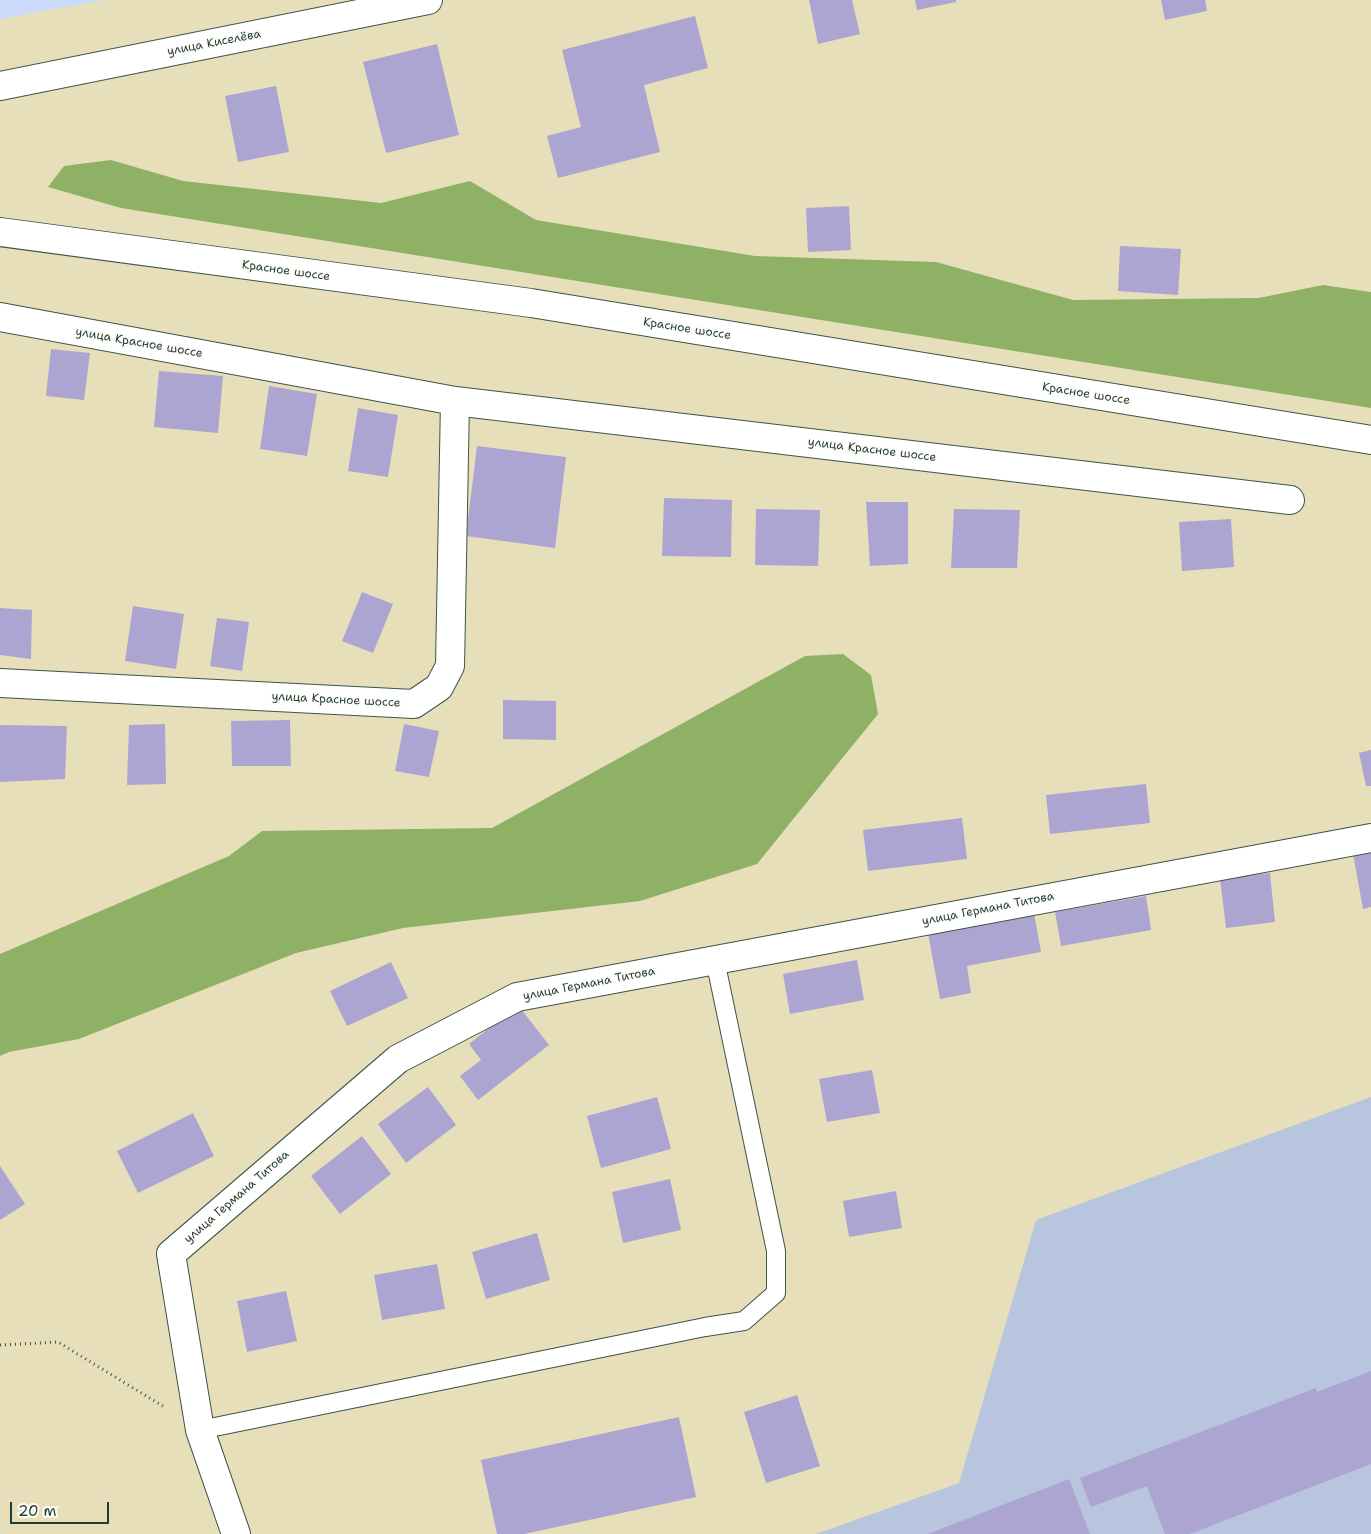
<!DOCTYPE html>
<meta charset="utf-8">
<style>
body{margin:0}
#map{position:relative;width:1371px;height:1534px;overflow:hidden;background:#e7dfba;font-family:"Shantell Sans",sans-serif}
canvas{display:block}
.scale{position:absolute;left:10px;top:1502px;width:99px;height:22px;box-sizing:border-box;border:2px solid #1f3d34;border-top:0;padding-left:6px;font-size:15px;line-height:18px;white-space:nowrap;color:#1f3d34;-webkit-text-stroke:4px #fdfcf7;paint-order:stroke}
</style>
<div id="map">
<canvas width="1371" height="1534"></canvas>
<div class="scale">20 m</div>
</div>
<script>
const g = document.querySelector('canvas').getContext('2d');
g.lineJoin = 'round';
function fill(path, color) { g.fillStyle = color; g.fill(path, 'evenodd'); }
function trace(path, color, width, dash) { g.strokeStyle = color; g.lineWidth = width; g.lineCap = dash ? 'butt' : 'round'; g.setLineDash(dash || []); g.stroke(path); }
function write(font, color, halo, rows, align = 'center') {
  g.font = font + ' "Shantell Sans",sans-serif'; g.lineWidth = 4; g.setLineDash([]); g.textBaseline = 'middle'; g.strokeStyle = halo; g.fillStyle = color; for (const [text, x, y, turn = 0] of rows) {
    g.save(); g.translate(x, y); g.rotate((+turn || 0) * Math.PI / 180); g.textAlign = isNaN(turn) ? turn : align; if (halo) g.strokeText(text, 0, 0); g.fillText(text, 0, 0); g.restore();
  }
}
fill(new Path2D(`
 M0 0H105L0 19Z`), '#ccdbf9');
fill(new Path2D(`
 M1371 1097V1534H816L959 1483 1036 1220Z`), '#b8c5de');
fill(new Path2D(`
 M111 160 183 181 381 203 470 181 536 220 755 256 936 262 1073 300 1259 298 1323 285 1371 292V408L121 208 48 187 64 166Z
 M843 654 871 675 878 714 757 864 640 901 403 928 296 953 79 1039 9 1052 0 1056V954L229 856 262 831 492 828 805 656Z`), '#8fb166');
fill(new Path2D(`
 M809 0H852L860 34 818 44Z
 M915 0H956V2L917 10Z
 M1161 0H1205L1207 11 1165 20Z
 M695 16 708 68 644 85 660 152 558 178 547 136 581 127 562 50Z
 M437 44 459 135 386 153 363 62Z
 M276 86 289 152 238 162 225 96Z
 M849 206 851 250 808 252 806 208Z
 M1120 246 1181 249 1178 295 1118 291Z
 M51 349 90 353 84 400 46 396Z
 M159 371 223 376 218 433 154 427Z
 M269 386 317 394 307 456 260 449Z
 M358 408 398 415 388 477 348 471Z
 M477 446 566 457 555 548 466 536Z
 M664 498 732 500 731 557 662 556Z
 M866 502H908V564L870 566Z
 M756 509 820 510 818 566 755 565Z
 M954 509 1020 510 1017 568H951Z
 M1231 519 1234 567 1182 571 1179 522Z
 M362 592 393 604 373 653 342 641Z
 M133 606 184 614 176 669 125 661Z
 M0 608 32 610 31 659 0 655Z
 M217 618 249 622 242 671 210 666Z
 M503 700 556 701V740L503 739Z
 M290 720 291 766H232L231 721Z
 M165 724 166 784 127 785 129 725Z
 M404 724 439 731 429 777 395 771Z
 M0 725 67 726 65 779 0 782Z
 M1371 750V786H1366L1359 753Z
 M1146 784 1150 823 1050 834 1046 795Z
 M962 818 967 859 868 871 863 830Z
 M1371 850V907L1363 909 1353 854Z
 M1270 873 1275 922 1226 928 1220 878Z
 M1146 896 1151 930 1061 946 1055 912Z
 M1034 913 1041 952 967 966 971 993 940 999 928 933Z
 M857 960 864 1000 790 1014 783 974Z
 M391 962 408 998 347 1026 330 991Z
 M518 1005 549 1045 478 1100 460 1076 481 1060 469 1044Z
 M872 1070 880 1113 827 1122 819 1079Z
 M428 1087 456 1125 406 1163 378 1124Z
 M657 1097 671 1149 601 1168 587 1116Z
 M193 1113 214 1156 138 1193 117 1151Z
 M362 1136 391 1174 340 1214 311 1176Z
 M0 1166 25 1204 0 1220Z
 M670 1179 681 1230 623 1243 612 1192Z
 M896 1191 902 1228 849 1237 843 1201Z
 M537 1233 550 1280 486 1299 472 1252Z
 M437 1264 445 1309 382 1320 374 1275Z
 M286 1291 297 1341 247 1352 237 1301Z
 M1371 1371V1464L1190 1534H1165L1147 1486 1091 1507 1080 1478 1316 1388 1317 1392Z
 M797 1395 820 1466 766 1483 744 1412Z
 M679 1417 696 1497 524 1534H497L481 1460Z
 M1069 1479 1090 1534H928Z`), '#ada5d1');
const service = new Path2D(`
 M200 1430 705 1327 744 1321 776 1293V1251L715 960`);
const minor = new Path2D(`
 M0 86 428 0
 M0 317 455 401 1290 500
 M0 683 414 704 439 687 450 666 455 401
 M236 1534 200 1430 171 1254 398 1059 517 997 1371 838`);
const secondary = new Path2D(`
 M0 232 531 303 1371 440`);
trace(service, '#3d5548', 20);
trace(minor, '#3d5548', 30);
trace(secondary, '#3d5548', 30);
trace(new Path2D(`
 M0 1345 58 1342 166 1408`), '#3d5548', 3, [1, 4]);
trace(service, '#fff', 18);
trace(minor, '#fff', 28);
trace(secondary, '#fff', 28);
write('12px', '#1f3d34', '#fdfcf7', [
 ["улица Киселёва",214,43,-11],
 ["Красное шоссе",286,271,8],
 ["Красное шоссе",687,329,9],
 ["улица Красное шоссе",139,343,10],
 ["Красное шоссе",1086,394,9],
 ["улица Красное шоссе",872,450,7],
 ["улица Красное шоссе",336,700,3],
 ["улица Германа Титова",988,909,-11],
 ["улица Германа Титова",589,984,-11],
 ["улица Германа Титова",237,1197,-41]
]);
</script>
